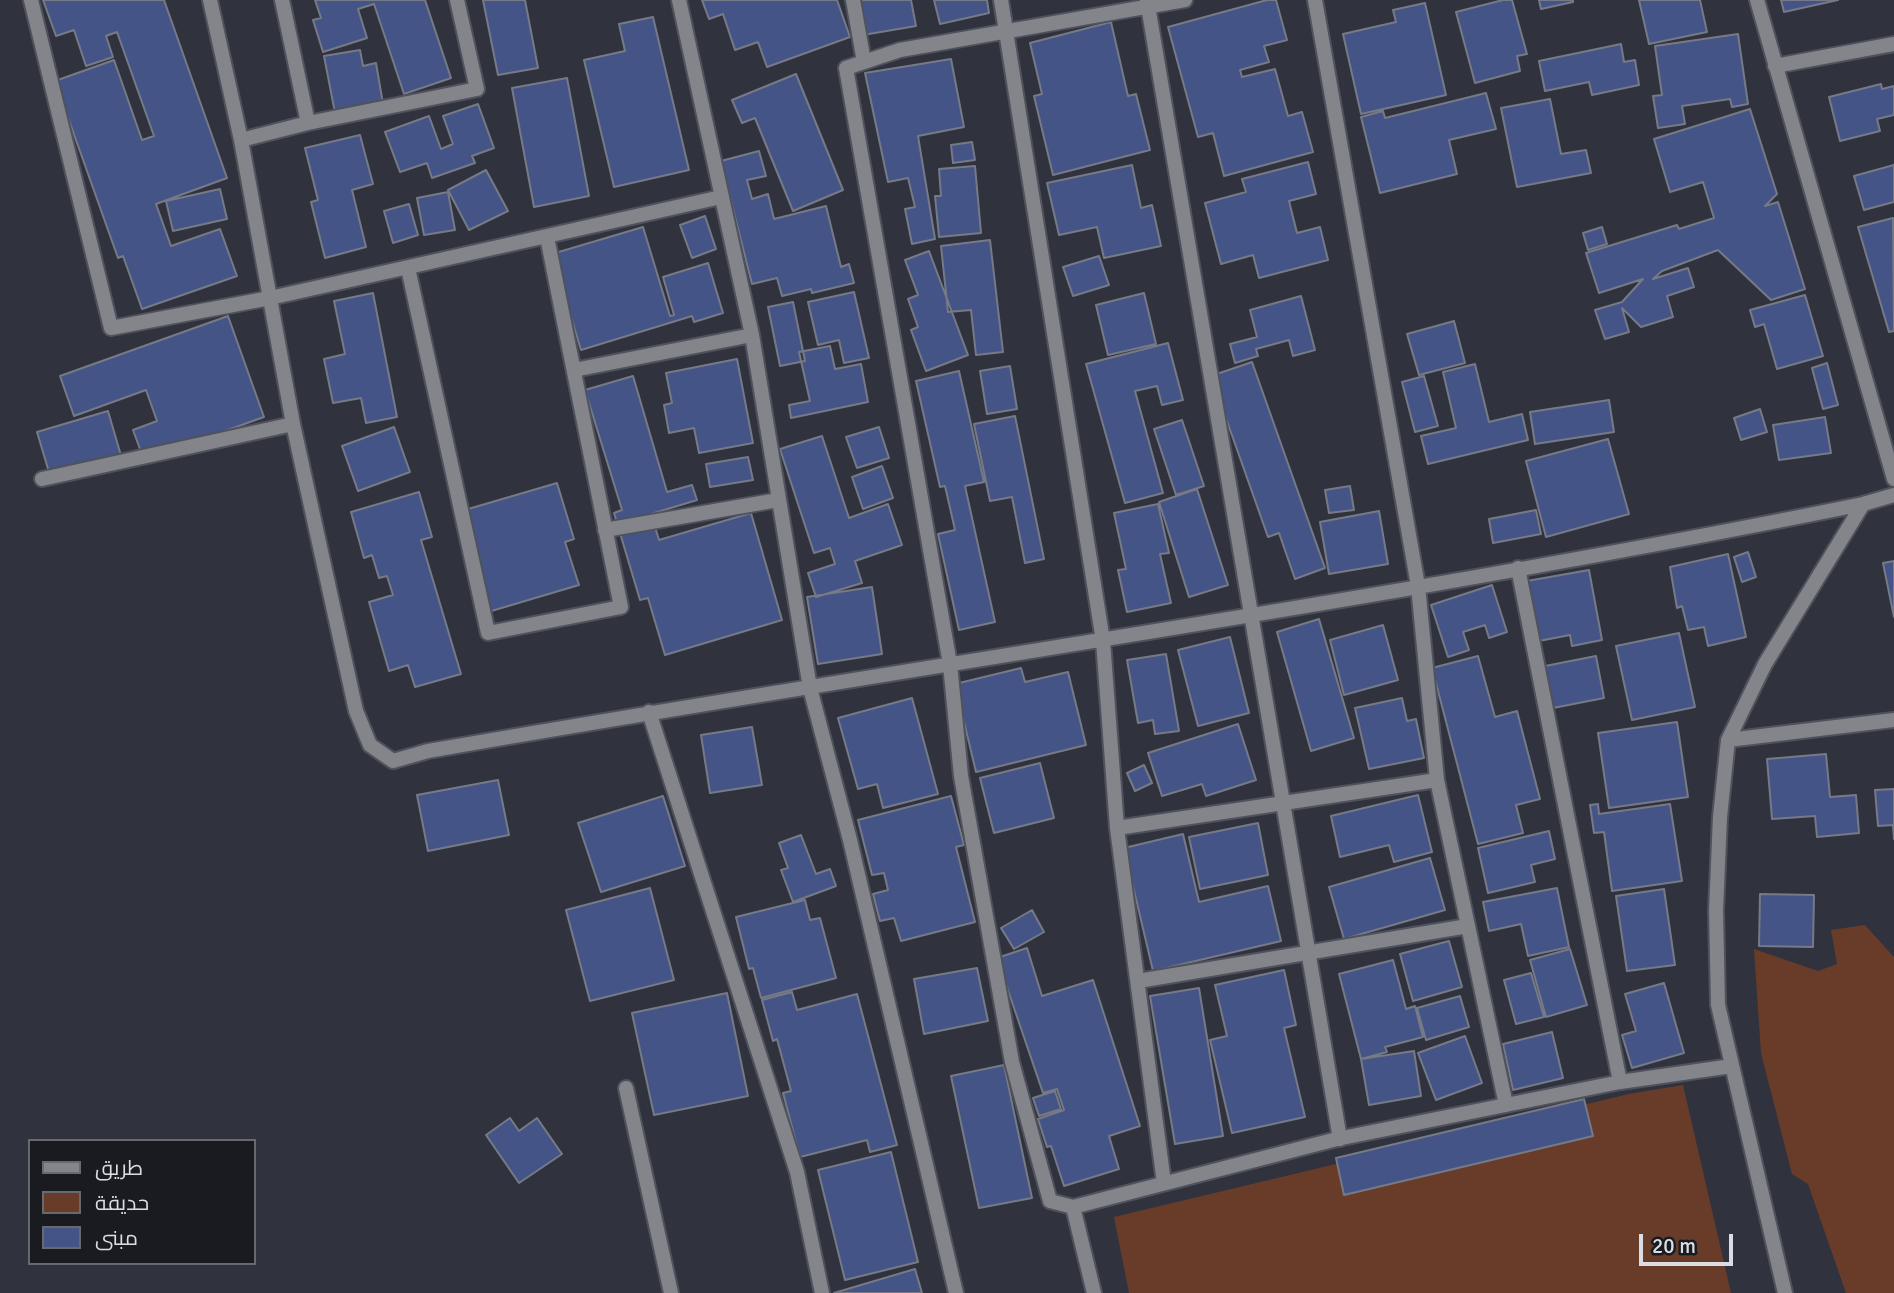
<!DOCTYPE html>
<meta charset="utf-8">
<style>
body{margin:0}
#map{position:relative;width:1894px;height:1293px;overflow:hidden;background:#30333e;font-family:Signika,Cairo,sans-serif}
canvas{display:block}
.legend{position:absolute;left:28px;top:1139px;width:228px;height:126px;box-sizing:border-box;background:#1a1b20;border:2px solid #67696e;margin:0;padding:9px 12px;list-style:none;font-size:21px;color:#dbdde4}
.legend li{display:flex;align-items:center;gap:14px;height:35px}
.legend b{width:35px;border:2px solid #67696e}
.scale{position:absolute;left:1639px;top:1234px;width:94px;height:32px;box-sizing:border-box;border:4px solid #dbdde4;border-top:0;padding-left:9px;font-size:21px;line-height:24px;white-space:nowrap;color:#dbdde4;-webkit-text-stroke:5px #1a1b20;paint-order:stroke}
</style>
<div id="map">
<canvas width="1894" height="1293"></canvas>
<ul class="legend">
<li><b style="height:9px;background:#83858a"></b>طريق</li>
<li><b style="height:19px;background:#693c29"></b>حديقة</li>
<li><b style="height:19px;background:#445486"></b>مبنى</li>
</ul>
<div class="scale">20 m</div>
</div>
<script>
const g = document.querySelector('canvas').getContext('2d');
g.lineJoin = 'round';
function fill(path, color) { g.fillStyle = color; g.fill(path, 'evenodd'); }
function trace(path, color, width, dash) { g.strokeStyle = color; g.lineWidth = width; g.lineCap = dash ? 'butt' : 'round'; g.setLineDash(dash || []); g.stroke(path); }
fill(new Path2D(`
 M1865 925 1894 957V1293H1846L1808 1184 1792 1174 1761 1053 1754 949 1818 971 1837 964 1831 930Z
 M1683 1085 1731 1293H1129L1114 1217 1629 1094Z`), '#693c29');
const building = new Path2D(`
 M43 0H164L227 178 156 204 171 246 220 229 237 276 142 309 123 256 118 258 55 81 114 60 142 140 154 136 117 32 106 36 113 57 86 66 74 30 56 36Z
 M315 0H425L451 78 404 94 374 4 358 9 367 38 323 52 313 20 321 18Z
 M483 0H525L538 68 498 75Z
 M702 0H837L850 37 767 67 758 42 735 50 723 14 709 19Z
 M857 0H911L916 26 863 35Z
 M934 0H987L989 13 940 24Z
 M1267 0H1276L1287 40 1264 46 1269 62 1240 70 1242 77 1275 69 1288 116 1302 112 1313 152 1224 176 1213 133 1198 137 1168 27Z
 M1503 0H1512L1527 54 1517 56 1520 71 1475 83 1456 12Z
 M1539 0H1573V2L1541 9Z
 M1639 0H1700L1707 32 1649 44Z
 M1781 0H1838L1784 12Z
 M1425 3 1446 95 1361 114 1343 34 1396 22 1393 10Z
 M653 17 689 170 614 187 584 60 625 51 619 24Z
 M1111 22 1128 96 1136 94 1150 150 1053 175 1034 96 1042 94 1030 43Z
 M1738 34 1748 104 1732 107 1730 99 1682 106 1685 124 1658 128 1653 96 1662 95 1655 46Z
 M1621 44 1624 62 1635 60 1639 85 1592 95 1589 82 1545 91 1539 61Z
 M360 50 363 66 376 63 383 104 335 113 324 56Z
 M951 59 964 127 918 136 935 239 912 244 905 209 915 207 908 178 888 182 865 73Z
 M796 74 843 190 793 211 755 118 742 123 732 100Z
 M567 78 589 196 534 207 512 88Z
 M1881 84 1882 89 1894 86V115L1877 119 1880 131 1840 141 1829 97Z
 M1486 93 1496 129 1449 140 1457 174 1380 193 1361 117 1383 111 1385 118Z
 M1550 99 1561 154 1586 150 1591 173 1517 187 1501 108Z
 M478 104 494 148 472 156 475 163 432 178 427 163 400 172 385 132 429 116 441 149 453 144 443 116Z
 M1750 109 1777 194 1765 206 1778 202 1805 289 1771 300 1718 250 1662 271 1653 279 1688 268 1694 287 1667 296 1673 317 1641 327 1622 308 1629 332 1605 339 1595 310 1622 302 1643 279 1599 293 1586 253 1677 225 1679 229 1714 218 1703 182 1670 192 1654 139Z
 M360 135 373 184 352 190 366 247 325 258 311 202 318 200 305 148Z
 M972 142 975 160 953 163 951 145Z
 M759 151 766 176 747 180 752 199 768 194 774 219 826 206 841 267 849 264 854 283 812 293 811 289 782 296 777 278 752 284 721 161Z
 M1308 162 1316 194 1289 201 1297 233 1320 227 1328 260 1259 278 1253 255 1221 264 1205 203 1246 192 1242 179Z
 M1132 165 1141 208 1152 205 1161 246 1104 258 1097 227 1059 235 1047 183Z
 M1894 165V202L1864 210 1854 176Z
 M975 166 981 233 939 237 935 196H941L939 169Z
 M486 170 508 211 469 230 448 190Z
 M220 189 227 219 173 231 166 201Z
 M448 192 455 230 424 235 417 198Z
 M409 204 418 235 393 243 384 211Z
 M705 216 716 249 692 258 680 225Z
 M1893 218 1894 331 1889 332 1858 227Z
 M643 227 670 316 674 315 663 277 708 263 723 313 694 322 692 316 581 350 552 254Z
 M1602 227 1607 244 1588 250 1583 233Z
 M990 240 1003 352 976 355 971 310 948 312 941 246Z
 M929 251 968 355 926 371 911 330 918 327 908 299 918 295 905 260Z
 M1099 256 1109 285 1073 296 1063 267Z
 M854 292 869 358 844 363 839 340 818 345 808 302Z
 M373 293 397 417 366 423 361 398 333 403 324 359 345 354 334 301Z
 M1144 293 1156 344 1108 355 1096 305Z
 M1805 295 1823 356 1777 369 1764 324 1755 327 1750 310Z
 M1301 296 1315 350 1293 356 1289 340 1256 349 1258 356 1235 363 1230 344 1257 337 1250 310Z
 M793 302 805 361 780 366 768 307Z
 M228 316 264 417 144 460 133 430 157 421 146 390 74 416 60 376Z
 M1454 321 1465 363 1419 375 1407 334Z
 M1168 343 1183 400 1162 405 1157 386 1135 391 1163 493 1125 503 1086 364Z
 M830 346 835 369 861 364 868 402 791 418 789 405 810 401 799 352Z
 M737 359 753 443 699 453 694 428 669 433 664 405 672 403 666 373Z
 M1252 362 1325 568 1295 579 1279 533 1268 537 1211 376Z
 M1827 363 1838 405 1823 409 1812 368Z
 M1475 364 1489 422 1522 414 1528 440 1428 464 1421 436 1456 428 1443 372Z
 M1010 366 1017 409 987 414 980 371Z
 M959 371 984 482 965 486 995 622 959 630 938 534 955 530 945 486 940 487 916 381Z
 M633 376 667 492 692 485 697 500 651 514 659 540 751 513 782 620 665 655 648 598 640 600 614 513 622 510 585 390Z
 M1424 376 1438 426 1415 432 1402 382Z
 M1609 400 1614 432 1535 444 1530 412Z
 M1760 409 1767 432 1741 440 1734 418Z
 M108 411 122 459 51 479 37 432Z
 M1015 416 1044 559 1025 563 1012 497 990 501 974 424Z
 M1825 417 1831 453 1779 460 1773 425Z
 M1182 420 1204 486 1176 495 1154 429Z
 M394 427 410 472 358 491 342 446Z
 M879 427 889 458 857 468 846 437Z
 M822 436 849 518 888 504 902 545 855 561 862 583 816 597 808 573 835 564 830 548 814 553 780 449Z
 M1608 439 1629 514 1546 537 1526 461Z
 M748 457 753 480 710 487 706 464Z
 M882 466 893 498 863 509 852 477Z
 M557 483 574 539 565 542 579 585 488 612 458 512Z
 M1350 486 1354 510 1329 513 1325 490Z
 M1197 489 1228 585 1189 597 1159 502Z
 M419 492 432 537 421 540 461 674 415 687 408 665 389 671 369 602 393 595 387 576 379 578 372 555 364 558 351 512Z
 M1158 504 1169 553 1160 554 1171 603 1127 612 1118 570 1126 569 1114 513Z
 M1536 510 1541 534 1493 543 1489 519Z
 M1379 511 1388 564 1329 574 1320 522Z
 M1748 552 1756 577 1742 582 1734 557Z
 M1728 554 1746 637 1708 646 1704 627 1688 630 1682 606 1677 608 1670 567Z
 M1894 561V617L1883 563Z
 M1589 570 1602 640 1572 646 1570 635 1539 641 1527 581Z
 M1492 585 1507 632 1489 638 1485 625 1463 632 1469 650 1448 657 1431 605Z
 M872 587 882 654 818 664 807 597Z
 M1319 619 1354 738 1311 751 1277 632Z
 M1383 625 1398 680 1344 695 1330 640Z
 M1679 633 1695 707 1632 720 1616 646Z
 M1230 637 1249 713 1198 726 1178 650Z
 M1166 654 1179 731 1155 734 1153 720 1138 723 1127 660Z
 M1478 656 1495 717 1517 711 1540 799 1516 805 1523 833 1478 844 1432 668Z
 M1596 656 1604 698 1548 709 1540 667Z
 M1021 668 1025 682 1068 672 1086 745 976 772 955 684Z
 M912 698 938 794 883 808 877 784 858 789 838 718Z
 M1402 698 1407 721 1416 719 1424 758 1369 769 1355 708Z
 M1677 722 1688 797 1609 808 1598 733Z
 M1238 724 1256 780 1206 796 1202 784 1162 796 1148 753Z
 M752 727 762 785 710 793 701 735Z
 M1826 754 1830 797 1856 795 1859 833 1817 837 1815 816 1772 819 1767 759Z
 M1040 763 1054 818 994 833 980 778Z
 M1144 765 1152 783 1135 791 1127 773Z
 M498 780 509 835 428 851 417 795Z
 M1894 789V839L1893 825 1878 826 1875 790Z
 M1418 795 1432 852 1394 862 1389 845 1340 857 1331 816Z
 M663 796 685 866 601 892 578 823Z
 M951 796 964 845 956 847 975 922 901 941 894 918 880 921 873 894 888 890 884 873 872 875 858 820Z
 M1598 804 1599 814 1670 804 1682 881 1612 891 1604 832 1594 833 1590 805Z
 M1258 823 1268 875 1200 889 1189 837Z
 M1549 831 1555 859 1531 865 1535 882 1488 893 1478 848Z
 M1183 834 1199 902 1268 886 1281 941 1153 971 1124 848Z
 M801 835 816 874 830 869 836 886 793 902 781 870 788 868 779 843Z
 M1430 858 1445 910 1344 939 1329 887Z
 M650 888 674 980 590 1001 566 910Z
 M1557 888 1569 947 1528 956 1521 924 1489 931 1483 902Z
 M1664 889 1675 965 1627 971 1616 896Z
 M1760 894 1814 895 1813 947 1759 946Z
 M805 900 810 920 820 918 836 978 761 998 753 968 749 969 736 917Z
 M1032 910 1044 932 1014 949 1001 928Z
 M1449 941 1462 987 1413 1001 1400 954Z
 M1027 948 1042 996 1093 980 1140 1126 1109 1136 1119 1169 1064 1186 1051 1146 1047 1147 1038 1119 1064 1110 1057 1089 1043 1093 997 958Z
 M1570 949 1587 1005 1546 1017 1530 960Z
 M1393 960 1406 1009 1415 1006 1423 1037 1385 1047 1387 1052 1361 1059 1339 974Z
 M977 968 988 1021 924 1034 914 979Z
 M1284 970 1296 1025 1284 1028 1305 1117 1232 1133 1210 1040 1227 1036 1215 985Z
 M1531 973 1544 1017 1516 1024 1504 980Z
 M1664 983 1684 1053 1632 1068 1622 1035 1636 1031 1625 994Z
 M1199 988 1223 1136 1175 1144 1150 996Z
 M792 992 797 1010 857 994 897 1145 870 1152 867 1140 800 1157 783 1093 791 1091 777 1039 773 1041 762 1000Z
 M727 993 748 1096 654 1115 632 1013Z
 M1460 996 1469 1027 1426 1040 1417 1008Z
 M1552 1032 1563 1078 1513 1090 1503 1044Z
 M1465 1036 1482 1083 1436 1100 1418 1053Z
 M1414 1051 1421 1096 1369 1105 1361 1059Z
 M1004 1065 1032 1198 979 1208 951 1076Z
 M1055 1091 1061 1109 1039 1116 1033 1098Z
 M1584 1099 1593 1136 1344 1195 1336 1158Z
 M510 1118 519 1131 537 1118 562 1154 519 1183 486 1135Z
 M891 1152 918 1262 845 1280 818 1170Z
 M915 1269 922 1293H834Z`);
fill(building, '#445486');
trace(building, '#767a86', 2);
const street = new Path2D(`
 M31 0 111 328 270 298 721 197
 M210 0 241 140 293 424 356 711 370 745 393 761 428 751C906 667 1388 601 1863 504
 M679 0 752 335 810 688 850 840 956 1293
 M853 0 864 62
 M1001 0 1103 641 1117 828 1164 1183
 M1147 0 1340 1139
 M1315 0 1418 586 1437 780 1506 1105
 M1757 0 1894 479
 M1775 66 1894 44
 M308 123 477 89 457 0
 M241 140 308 123 282 0
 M408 268 488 633 621 607 547 237
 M574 370 752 335
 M42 479 293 424
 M605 530 778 500
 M1518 568 1620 1082
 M649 712 797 1172 822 1293
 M1728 740 1894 720
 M1117 828 1437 780
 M1138 981 1468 926
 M626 1088 671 1293
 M1073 1207 1050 1201 1012 1062 961 776 950 664 846 68 900 50 1185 0
 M1094 1293 1073 1207 1337 1139 1620 1082 1732 1066
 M1785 1293 1718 1005 1716 910 1720 817 1728 740 1765 664 1863 504 1894 495`);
trace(street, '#4f525c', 18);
trace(street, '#83858a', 14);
</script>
